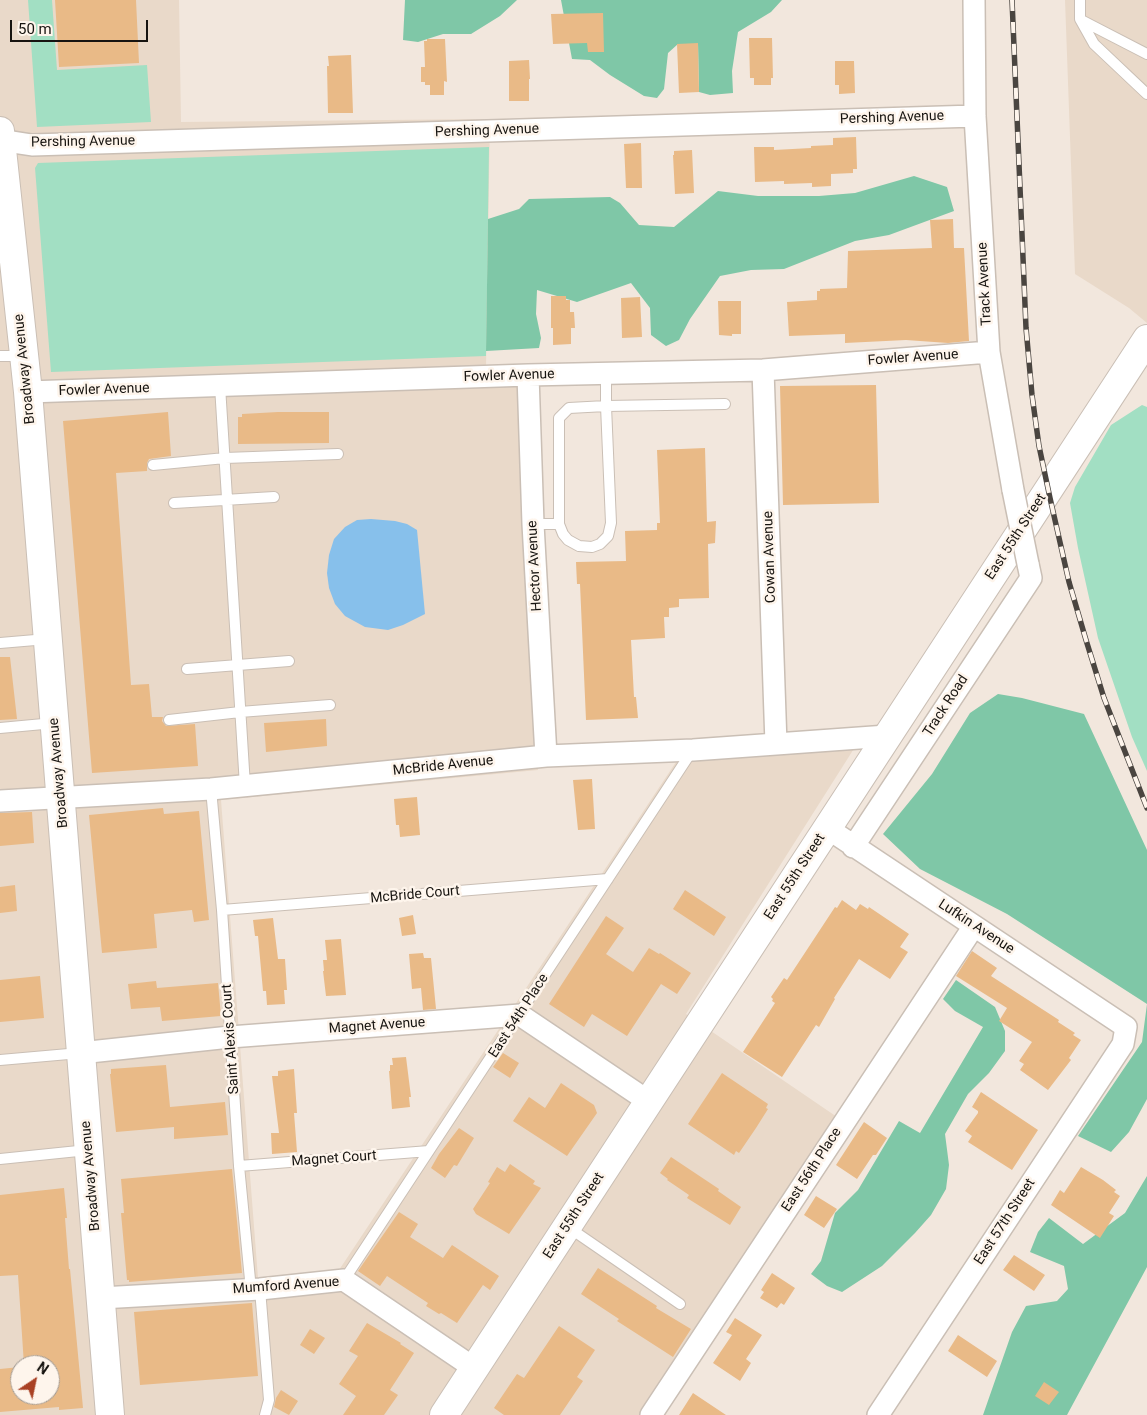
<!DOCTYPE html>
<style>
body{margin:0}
#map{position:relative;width:1147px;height:1415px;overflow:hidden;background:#f2e7dd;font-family:Roboto,sans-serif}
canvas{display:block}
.north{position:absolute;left:10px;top:1355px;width:50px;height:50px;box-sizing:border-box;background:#fef5ec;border:1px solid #a29b94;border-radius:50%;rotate:34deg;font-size:14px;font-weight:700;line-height:20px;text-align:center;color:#171410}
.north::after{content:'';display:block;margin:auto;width:18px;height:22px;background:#a94124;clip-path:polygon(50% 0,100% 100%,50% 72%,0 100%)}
.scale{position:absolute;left:10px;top:20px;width:138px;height:22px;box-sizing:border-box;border:2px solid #171410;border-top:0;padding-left:6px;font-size:15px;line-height:18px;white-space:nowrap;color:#171410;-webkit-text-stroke:4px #fef5ec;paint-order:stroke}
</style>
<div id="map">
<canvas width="1147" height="1415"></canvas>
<div class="north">N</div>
<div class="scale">50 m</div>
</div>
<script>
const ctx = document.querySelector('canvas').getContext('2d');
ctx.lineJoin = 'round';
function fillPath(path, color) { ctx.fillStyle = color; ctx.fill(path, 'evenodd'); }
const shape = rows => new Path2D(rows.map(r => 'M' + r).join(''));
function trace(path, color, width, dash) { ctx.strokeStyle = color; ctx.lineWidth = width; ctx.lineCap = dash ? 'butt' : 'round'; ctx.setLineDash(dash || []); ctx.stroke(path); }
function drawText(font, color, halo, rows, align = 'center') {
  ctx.font = font + ' Roboto,sans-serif'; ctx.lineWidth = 5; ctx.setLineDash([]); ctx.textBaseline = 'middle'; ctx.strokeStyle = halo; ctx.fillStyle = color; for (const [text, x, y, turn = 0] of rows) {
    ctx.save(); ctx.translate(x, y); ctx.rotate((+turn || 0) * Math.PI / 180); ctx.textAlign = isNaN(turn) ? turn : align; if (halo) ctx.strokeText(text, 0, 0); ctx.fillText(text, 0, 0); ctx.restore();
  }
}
const built = shape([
 [0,0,179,0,181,122,490,119,486,367,529,364,538,770,221,800,258,1278,339,1270,680,756,855,747,686,1014,837,1117,643,1415,0,1415],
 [20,1365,50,1365,50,1395,20,1395],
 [1065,0,1147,0,1147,323,1129,308,1075,274]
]);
const green = shape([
 [28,0,52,0,57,70,147,65,151,122,37,127],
 [489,147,486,356,51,372,35,168,38,163],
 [1142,405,1147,407,1147,771,1132,737,1098,638,1078,548,1070,503,1075,487,1111,425]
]);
const forest = shape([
 [405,0,517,0,500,16,471,34,443,34,418,42,403,40],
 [561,0,782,0,771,12,738,32,732,71,733,93,710,95,699,92,698,44,678,44,668,53,664,89,657,98,644,96,610,75,590,60,572,59],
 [914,176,947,187,954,211,889,235,855,241,784,269,751,270,720,276,690,319,679,340,666,346,651,335,650,308,631,283,577,302,537,290,536,314,541,338,539,348,486,351,488,219,519,209,529,199,610,197,620,203,639,225,674,227,718,191,758,196,819,196,855,193],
 [998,694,1022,698,1084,714,1147,850,1147,1099,1129,1132,1111,1152,1078,1136,1142,1042,1147,1004,1007,914,920,869,883,834,932,774,970,713],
 [956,980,995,1007,1005,1031,1005,1051,989,1073,968,1094,945,1134,949,1165,946,1189,931,1215,915,1233,882,1266,842,1292,827,1286,811,1274,821,1261,835,1213,858,1190,899,1121,920,1133,983,1027,955,1011,943,999],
 [1147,1176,1147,1267,1067,1415,983,1415,1012,1332,1026,1306,1057,1301,1068,1289,1064,1266,1030,1252,1038,1232,1049,1218,1083,1244,1125,1213]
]);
const water = shape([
 [371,519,395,521,407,524,417,530,425,614,403,625,388,630,365,627,345,616,335,604,329,588,327,573,329,555,334,539,345,527,357,520]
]);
const building = shape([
 [55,0,136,0,139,63,59,67],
 [603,13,604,52,588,52,587,43,553,44,551,14],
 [749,38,772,38,773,78,771,78,771,85,754,85,754,78,750,78],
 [427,39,445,39,447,82,444,81,444,95,430,95,430,85,425,85,425,82,421,82,421,67,425,67,424,41,427,41],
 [698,43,699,92,679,93,677,44],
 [351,55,353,113,328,113,327,66,329,66,328,56],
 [529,60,530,79,529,79,529,101,509,101,509,61],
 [835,61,854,61,855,93,839,94,839,85,835,85],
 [856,137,857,169,853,169,853,173,831,174,831,186,812,187,812,183,784,184,784,181,755,182,754,147,774,147,774,150,811,148,811,146,833,145,833,138],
 [641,143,642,188,626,188,624,144],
 [692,150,694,193,675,194,673,155,674,155,674,151],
 [953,219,954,248,964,248,969,341,948,343,906,340,845,343,845,334,789,336,787,302,817,300,817,291,820,291,820,289,847,288,848,251,932,248,930,220],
 [551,296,566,296,566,300,570,300,570,312,574,312,575,328,571,328,571,344,553,345,553,328,551,328],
 [640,297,642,337,622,338,621,298],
 [718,301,741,301,741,334,732,334,732,336,719,335],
 [876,385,879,503,783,505,780,386],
 [168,412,171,456,149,459,147,463,147,471,116,473,131,685,149,684,152,717,163,717,162,721,166,726,195,724,198,766,92,773,63,421],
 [278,412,329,412,329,443,238,444,238,417,242,417,242,414],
 [705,448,707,522,716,521,715,543,708,544,709,598,679,599,679,607,669,608,669,617,664,617,665,638,631,640,634,697,636,697,638,718,586,720,580,584,577,584,576,562,626,561,625,531,657,530,657,523,660,523,657,450],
 [0,657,10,657,17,719,0,720],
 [326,719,327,746,266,752,264,723],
 [592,779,595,829,578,830,573,780],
 [417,797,420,835,400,837,399,825,396,825,394,799],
 [163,808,164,814,199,811,209,920,194,922,192,910,154,914,157,948,102,953,89,815],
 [32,812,34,843,0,846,0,813],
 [15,885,17,911,0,913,0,887],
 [685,890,726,917,714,936,673,909],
 [842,900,856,910,860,904,868,909,869,907,909,934,900,947,908,952,890,979,859,959,834,998,835,999,819,1027,816,1025,782,1077,743,1052,775,1003,772,1001,773,999,771,997,784,978,787,980,835,907,837,908],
 [413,915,416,934,402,936,399,918],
 [606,916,624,928,606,954,633,972,649,948,659,954,660,953,691,973,677,994,661,984,627,1036,592,1014,584,1027,549,1004],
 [273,918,278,959,285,959,287,990,284,990,285,1004,267,1005,266,991,263,991,258,936,255,936,253,920],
 [341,939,346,995,326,996,323,971,324,971,323,960,327,960,325,940],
 [972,951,997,968,991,976,1059,1020,1058,1022,1075,1033,1073,1035,1081,1040,1069,1058,1071,1060,1048,1090,1020,1070,1024,1064,1019,1061,1032,1042,999,1021,1007,1008,956,976],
 [423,953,424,958,431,958,436,1009,423,1010,421,988,412,989,409,954],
 [40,976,44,1018,0,1022,0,980],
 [156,981,157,988,218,983,221,1016,162,1021,160,1007,131,1009,128,984],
 [503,1053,519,1063,510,1078,493,1067],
 [406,1057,411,1097,409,1097,410,1107,392,1109,389,1071,390,1071,390,1065,393,1065,392,1058],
 [166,1065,170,1107,225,1102,228,1135,174,1139,174,1127,116,1132,110,1074,111,1074,111,1069],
 [294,1069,297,1113,294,1113,297,1152,272,1154,271,1133,279,1133,272,1076,278,1076,278,1071],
 [722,1073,768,1104,766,1108,768,1109,756,1128,739,1153,736,1151,734,1155,688,1124],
 [561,1083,594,1105,597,1113,567,1156,513,1121,529,1097,545,1108],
 [981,1092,1038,1130,1012,1170,968,1142,972,1136,965,1131,978,1113,978,1111,972,1107],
 [864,1122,887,1138,876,1155,873,1155,857,1179,836,1165],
 [459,1128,474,1138,457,1166,454,1165,445,1178,431,1168,439,1154],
 [671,1157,719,1189,718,1191,741,1207,730,1225,687,1198,689,1195,667,1180,668,1179,660,1173],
 [510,1164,535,1181,533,1184,541,1188,509,1234,476,1214,473,1209,490,1183,488,1182,497,1167,505,1172],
 [1081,1167,1103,1180,1116,1190,1114,1192,1120,1196,1109,1213,1114,1216,1100,1238,1051,1205,1060,1190,1064,1193],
 [232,1169,242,1273,129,1282,129,1280,127,1280,121,1213,124,1213,121,1179],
 [64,1188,67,1218,65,1218,69,1269,70,1269,83,1408,59,1410,59,1407,0,1412,0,1369,20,1367,20,1395,50,1395,50,1365,24,1365,18,1275,0,1276,0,1195],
 [816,1196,837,1209,824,1228,804,1215],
 [399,1212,418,1224,410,1237,443,1258,452,1245,499,1276,490,1290,483,1285,457,1323,441,1313,439,1314,426,1306,428,1303,387,1276,380,1286,358,1271],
 [1014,1255,1045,1275,1034,1291,1003,1270],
 [598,1268,657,1306,656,1308,691,1329,673,1357,617,1321,619,1319,581,1294],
 [772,1273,795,1288,784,1305,781,1303,777,1308,760,1298,764,1292,761,1290],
 [252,1303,258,1376,140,1385,134,1312],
 [735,1318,762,1335,746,1359,751,1363,740,1381,713,1363,732,1335,726,1332],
 [367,1323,401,1343,400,1344,414,1353,390,1390,398,1395,384,1415,343,1415,356,1396,339,1384,358,1356,349,1351],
 [559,1326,595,1350,577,1377,583,1381,560,1415,504,1415,494,1408,517,1374,524,1378],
 [310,1329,325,1338,314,1354,300,1345],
 [958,1335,997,1361,987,1377,948,1351],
 [1044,1382,1059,1392,1049,1405,1035,1396],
 [281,1390,298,1401,289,1415,274,1407,276,1398],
 [693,1393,726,1415,679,1415]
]);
const service = shape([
 [1080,0,1080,19,1094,44,1147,94],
 [1081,20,1147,54],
 [0,356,23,356],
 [606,374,606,406,725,404],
 [220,386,245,786],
 [606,406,611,523,608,536,600,544,592,547,579,546,568,540,563,534,559,524,559,418,569,408,606,406],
 [153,465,225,458,338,454],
 [174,503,274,497],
 [533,524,559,524],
 [0,643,47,639],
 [187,669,289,661],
 [169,720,240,712,330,705],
 [0,728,54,723],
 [211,789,222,910,239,1166,251,1290],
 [222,910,608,879],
 [0,1060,80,1053],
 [0,1159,88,1150],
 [239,1166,429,1151],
 [568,1227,680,1304],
 [344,1280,692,751],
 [260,1289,269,1400,265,1415]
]);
const minor = shape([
 [974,0,975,116,989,352,1013,490],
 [0,140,32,145,975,116],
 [763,370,776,744],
 [528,375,533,524,546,756],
 [28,392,528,375,763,370,989,352],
 [0,801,211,789,546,756,693,750,887,736],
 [827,828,1126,1027,1123,1044,878,1415],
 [853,847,1031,578,1028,564],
 [80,1053,230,1037,520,1015,648,1101],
 [101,1298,260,1289,344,1280,474,1368],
 [651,1415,974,926]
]);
const primary = shape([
 [0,131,28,392,110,1415],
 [444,1415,1147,339]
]);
const rail = shape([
 [1012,0,1026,328,1032,395,1039,446,1050,498,1069,582,1086,640,1104,698,1147,808]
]);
const minorBridge = shape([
 [1013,490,1028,564]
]);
const streetNames = [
 ["Pershing Avenue",892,118,-2],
 ["Pershing Avenue",487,131,-2],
 ["Pershing Avenue",83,142,-1],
 ["Track Avenue",985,284,-93],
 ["Fowler Avenue",913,358,-4],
 ["Broadway Avenue",25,369,-96],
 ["Fowler Avenue",509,376,-2],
 ["Fowler Avenue",104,390,-2],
 ["East 55th Street",1016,537,-57],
 ["Cowan Avenue",770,557,-92],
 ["Hector Avenue",535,566,-93],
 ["Track Road",946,706,-57],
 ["McBride Avenue",443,766,-6],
 ["Broadway Avenue",59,773,-95],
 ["East 55th Street",795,877,-57],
 ["McBride Court",415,895,-5],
 ["Lufkin Avenue",976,927,33],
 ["East 54th Place",519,1016,-57],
 ["Magnet Avenue",377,1026,-4],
 ["Saint Alexis Court",231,1039,-94],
 ["Magnet Court",334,1159,-4],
 ["East 56th Place",812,1170,-57],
 ["Broadway Avenue",91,1176,-95],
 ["East 55th Street",574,1216,-57],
 ["East 57th Street",1005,1222,-57],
 ["Mumford Avenue",286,1286,-4]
];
fillPath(built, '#e9d9c9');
fillPath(green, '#a2dfc3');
fillPath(forest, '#7fc7a7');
fillPath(water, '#87c0eb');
fillPath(building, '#e9ba87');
trace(service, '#cabfb5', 12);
trace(minor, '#cabfb5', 24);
trace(primary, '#cabfb5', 30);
trace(service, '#fff', 10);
trace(minor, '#fff', 21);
trace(primary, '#fff', 28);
trace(rail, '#4a4540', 5.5);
trace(rail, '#fef5ec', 4, [11]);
trace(minorBridge, '#cabfb5', 24, []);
trace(minorBridge, '#fff', 21);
drawText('14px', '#171410', '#fef5ec', streetNames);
</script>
